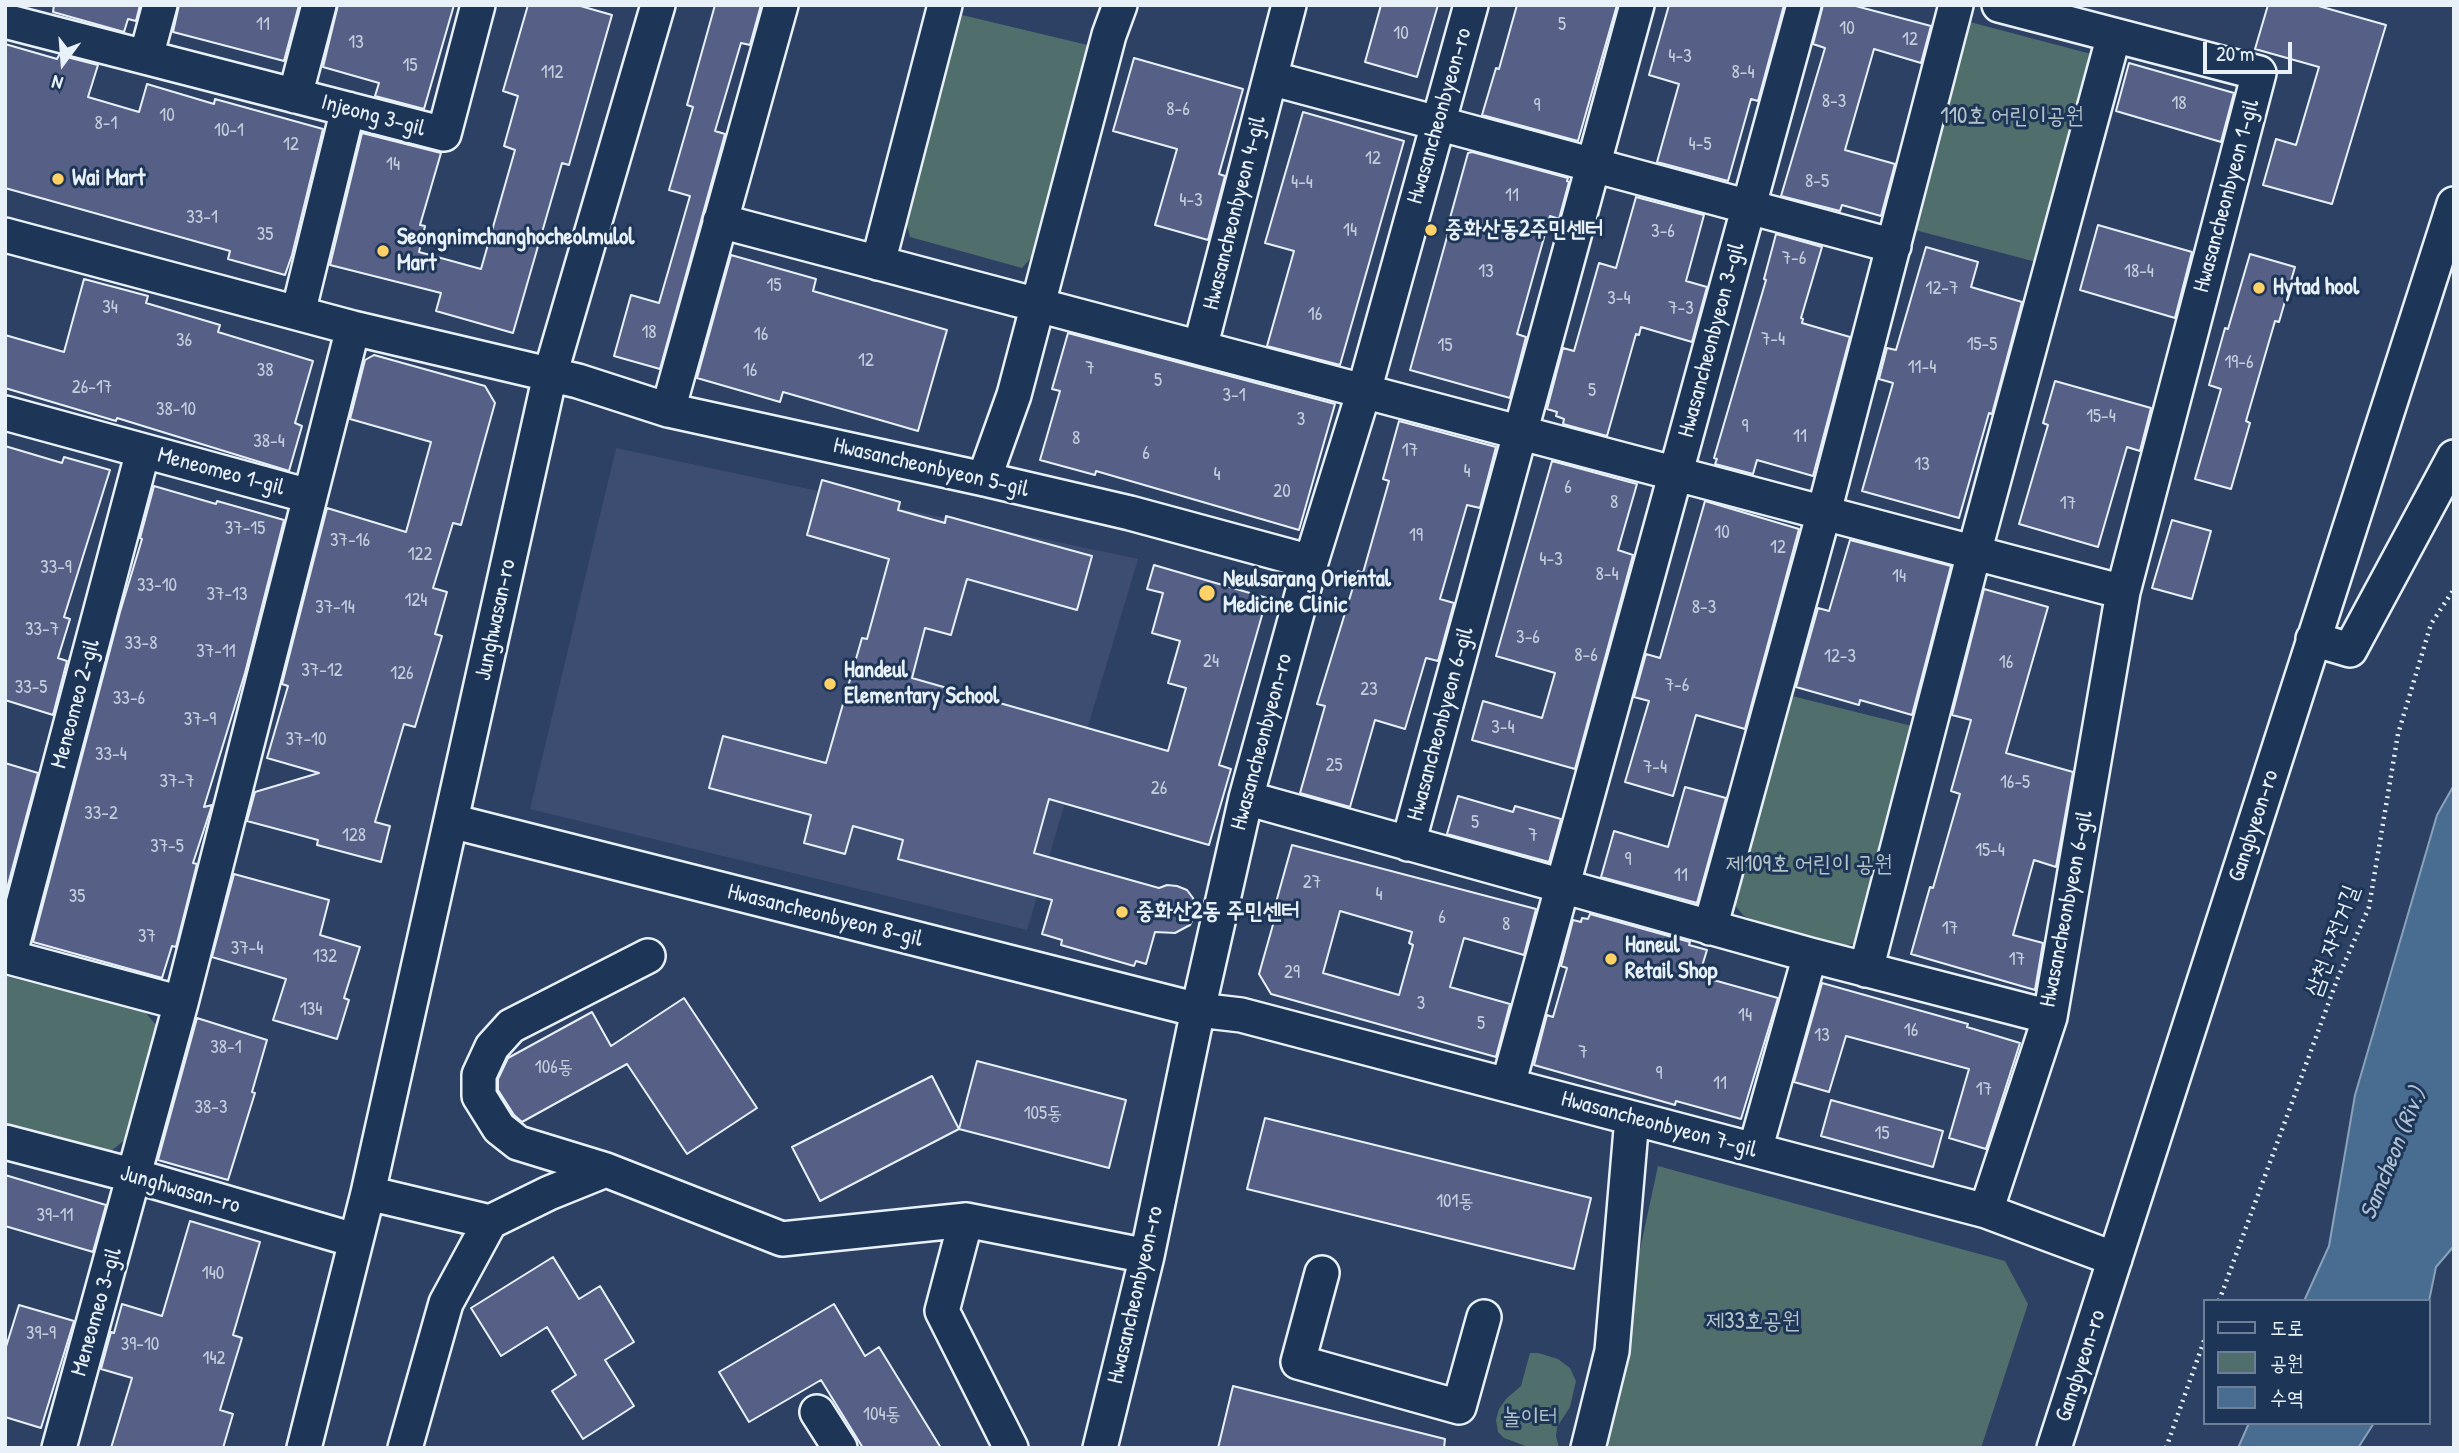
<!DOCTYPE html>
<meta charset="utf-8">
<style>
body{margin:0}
#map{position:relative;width:2459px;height:1453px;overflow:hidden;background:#2d4164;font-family:"Patrick Hand","Poor Story",sans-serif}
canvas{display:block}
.frame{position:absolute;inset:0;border:7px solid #e8f1f8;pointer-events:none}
.legend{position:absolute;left:2203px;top:1299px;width:228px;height:126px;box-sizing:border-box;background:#1d3557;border:2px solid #6e8097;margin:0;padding:9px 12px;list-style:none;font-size:21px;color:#e8f1f8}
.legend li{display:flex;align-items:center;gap:14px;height:35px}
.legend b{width:35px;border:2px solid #6e8097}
.north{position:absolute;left:28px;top:28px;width:70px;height:70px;-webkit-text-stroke:5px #1d3557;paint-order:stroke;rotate:196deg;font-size:19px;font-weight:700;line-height:28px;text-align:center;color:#e8f1f8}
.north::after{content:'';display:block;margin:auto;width:24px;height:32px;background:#e8f1f8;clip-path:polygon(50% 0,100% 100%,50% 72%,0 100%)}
.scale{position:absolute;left:2203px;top:42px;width:89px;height:32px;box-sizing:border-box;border:4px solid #e8f1f8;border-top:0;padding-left:9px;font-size:21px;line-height:24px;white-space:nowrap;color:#e8f1f8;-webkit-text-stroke:5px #1d3557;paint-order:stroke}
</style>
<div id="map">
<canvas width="2459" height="1453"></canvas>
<div class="frame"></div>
<ul class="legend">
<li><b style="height:9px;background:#1d3557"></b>도로</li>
<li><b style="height:19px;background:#506e6c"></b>공원</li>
<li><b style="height:19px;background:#496d91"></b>수역</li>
</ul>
<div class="north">N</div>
<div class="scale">20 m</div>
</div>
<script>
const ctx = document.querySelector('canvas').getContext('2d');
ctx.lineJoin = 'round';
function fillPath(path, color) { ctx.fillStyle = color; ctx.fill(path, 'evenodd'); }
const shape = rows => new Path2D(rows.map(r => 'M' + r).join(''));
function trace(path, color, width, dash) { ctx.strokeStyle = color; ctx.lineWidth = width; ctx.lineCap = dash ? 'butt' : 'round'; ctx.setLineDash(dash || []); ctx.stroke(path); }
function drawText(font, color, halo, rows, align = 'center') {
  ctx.font = font + ' "Patrick Hand","Poor Story",sans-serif'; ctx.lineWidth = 6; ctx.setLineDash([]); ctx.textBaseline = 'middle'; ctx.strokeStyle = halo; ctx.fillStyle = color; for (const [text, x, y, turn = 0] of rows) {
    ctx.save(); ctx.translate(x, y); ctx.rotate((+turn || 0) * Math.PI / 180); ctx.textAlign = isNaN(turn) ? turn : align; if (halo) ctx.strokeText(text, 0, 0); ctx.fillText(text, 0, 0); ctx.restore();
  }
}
const built = shape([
 [616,448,1138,559,1027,930,530,809]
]);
const green = shape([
 [962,15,1096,47,1044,243,1022,268,910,237,905,219],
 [1970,22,2095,55,2040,263,1915,230],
 [1784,694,1916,727,1859,944,1830,946,1785,933,1744,916,1728,897],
 [5,976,145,1012,156,1025,126,1139,105,1156,5,1130],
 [1658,1166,2005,1261,2028,1304,1981,1448,1597,1448],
 [1530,1353,1538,1353,1558,1359,1570,1368,1576,1381,1570,1407,1557,1427,1556,1436,1559,1448,1531,1448,1504,1438,1498,1432,1496,1420,1499,1409,1506,1399,1521,1386]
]);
const water = shape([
 [2454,785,2454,1246,2436,1267,2429,1301,2304,1301,2329,1246,2355,1095,2437,815,2454,785],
 [2249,1423,2374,1423,2358,1448,2238,1448,2249,1423]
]);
const building = shape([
 [54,5,140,5,136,21,128,19,124,32,53,12,54,5],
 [179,5,299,5,284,61,173,32,179,5],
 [338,5,454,5,424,109,375,96,379,83,323,67,338,5],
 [528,5,577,5,612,15,569,165,562,163,513,333,436,311,441,293,330,265,362,133,441,153,420,225,425,226,419,252,481,269,515,150,504,146,518,96,503,91,528,5],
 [715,5,761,5,750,45,741,43,715,131,725,134,660,369,614,356,631,295,659,303,690,196,669,190,693,107,687,105,715,5],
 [1381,5,1438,5,1417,77,1365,62,1381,5],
 [1517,5,1617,5,1578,141,1482,115,1496,68,1499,69,1517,5],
 [1669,5,1784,5,1758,101,1751,99,1728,181,1657,162,1679,84,1649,75,1669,5],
 [1823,5,1852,5,1931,26,1921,63,1874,49,1845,150,1895,164,1881,216,1842,205,1840,211,1781,196,1825,48,1813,44,1823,5],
 [2268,5,2315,5,2386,25,2332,204,2263,185,2276,139,2296,145,2319,67,2255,49,2268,5],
 [5,44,57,59,59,55,98,65,88,97,139,112,147,84,214,104,215,99,323,129,292,255,285,275,228,259,230,251,5,188,5,44],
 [1134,58,1243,89,1219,174,1225,176,1208,240,1155,225,1177,149,1113,131,1134,58],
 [2129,63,2234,93,2221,142,2116,111,2129,63],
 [1303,112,1404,141,1340,365,1267,346,1294,251,1265,243,1303,112],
 [1472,152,1568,178,1567,181,1569,182,1559,219,1550,216,1517,334,1526,337,1510,398,1410,370,1452,219,1450,218,1468,153,1472,152],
 [1636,197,1704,215,1686,281,1707,287,1692,342,1641,327,1639,335,1636,334,1607,436,1563,424,1564,419,1556,416,1557,412,1547,409,1563,348,1574,351,1599,263,1616,268,1636,197],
 [2098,225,2192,252,2175,318,2080,290,2098,225],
 [1776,234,1822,247,1801,318,1803,319,1802,323,1850,337,1813,476,1757,460,1753,474,1715,464,1717,459,1714,458,1766,280,1764,279,1776,234],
 [1926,247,1978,262,1971,287,2022,302,1992,414,1989,413,1959,518,1862,491,1893,383,1879,379,1887,348,1896,350,1926,247],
 [2250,254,2295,267,2279,322,2275,321,2246,421,2250,423,2231,489,2195,479,2221,389,2209,385,2225,328,2228,329,2250,254],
 [731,255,816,279,813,291,947,330,918,431,783,392,780,402,697,378,731,255],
 [84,279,148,296,146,303,220,325,218,332,313,361,295,423,302,426,289,471,117,418,116,421,5,388,5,335,64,352,84,279],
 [1068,333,1335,404,1299,530,1096,471,1095,475,1040,460,1060,391,1052,389,1068,333],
 [374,355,485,386,495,403,461,525,453,523,433,588,447,592,435,634,442,636,415,727,404,724,375,822,390,826,381,862,317,845,318,840,247,821,255,792,319,773,267,758,288,686,282,684,327,508,406,532,431,442,350,419,365,360,374,355],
 [2055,381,2151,408,2140,451,2127,447,2098,547,2019,524,2048,425,2043,423,2055,381],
 [1399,421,1496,447,1480,508,1467,505,1440,599,1454,603,1438,661,1426,658,1405,729,1375,720,1350,807,1300,793,1325,706,1317,704,1358,571,1363,573,1389,481,1383,479,1399,421],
 [5,446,62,463,64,457,110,470,64,617,70,619,58,658,67,661,53,715,5,700,5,446],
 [1552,461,1637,484,1618,550,1633,555,1575,769,1472,740,1483,701,1542,718,1555,673,1496,656,1552,461],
 [822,480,900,502,898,510,945,523,946,516,1092,556,1077,610,967,579,951,635,925,628,912,678,1168,751,1186,688,1168,683,1180,641,1152,633,1163,593,1147,589,1154,565,1267,598,1219,765,1231,769,1209,845,1049,799,1034,853,1159,888,1167,885,1177,886,1187,890,1193,898,1196,908,1194,917,1190,925,1175,933,1155,932,1146,964,1136,961,1134,966,1061,945,1062,940,1042,934,1052,900,898,859,903,840,853,826,845,854,804,843,811,815,709,788,723,736,826,763,862,638,867,639,889,559,807,535,822,480],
 [154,486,216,504,217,501,284,520,245,673,204,807,212,805,193,863,197,864,176,947,172,946,162,978,33,942,120,612,142,539,140,538,154,486],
 [1705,501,1799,529,1745,729,1696,715,1673,796,1625,782,1649,701,1634,697,1646,654,1660,658,1705,501],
 [2172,520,2211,531,2192,599,2152,588,2172,520],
 [1850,540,1951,566,1912,715,1860,700,1859,705,1796,687,1818,608,1829,611,1850,540],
 [1984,589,2048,607,2006,753,2073,772,2056,867,2034,860,2013,935,2043,943,2035,990,1911,954,1930,887,1933,888,1960,794,1951,791,1971,720,1952,715,1984,589],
 [5,763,38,773,5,896,5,763],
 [1685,787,1726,798,1697,903,1601,877,1614,831,1668,847,1685,787],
 [1458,796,1513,812,1515,806,1561,819,1549,862,1447,834,1458,796],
 [1292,845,1536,909,1524,955,1464,938,1450,987,1510,1004,1496,1057,1271,994,1259,974,1278,907,1275,906,1292,845],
 [1340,911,1412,932,1409,943,1413,945,1399,995,1323,973,1340,911],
 [234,874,329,900,320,935,360,947,344,998,349,1000,337,1039,273,1020,286,979,212,957,234,874],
 [1590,914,1690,942,1689,945,1707,950,1699,976,1778,998,1741,1119,1676,1101,1675,1105,1534,1065,1547,1015,1553,1017,1567,968,1561,966,1573,920,1581,922,1582,918,1588,919,1590,914],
 [1822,983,1968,1024,1967,1027,2020,1043,1986,1149,1949,1138,1969,1069,1846,1036,1829,1092,1794,1082,1822,983],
 [684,998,757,1108,687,1154,627,1064,522,1122,514,1115,498,1090,498,1079,508,1058,592,1012,611,1046,684,998],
 [197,1018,267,1040,252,1092,255,1093,228,1180,158,1160,197,1018],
 [977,1061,1126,1100,1109,1168,959,1129,977,1061],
 [932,1076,959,1129,820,1201,792,1147,932,1076],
 [1831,1100,1943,1131,1933,1167,1821,1136,1831,1100],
 [1265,1118,1591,1198,1574,1269,1247,1189,1265,1118],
 [5,1175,106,1205,93,1252,5,1226,5,1175],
 [190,1221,260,1242,233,1335,242,1338,220,1410,233,1414,223,1448,111,1448,132,1378,101,1369,111,1332,114,1333,122,1304,162,1316,190,1221],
 [553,1257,579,1299,600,1286,634,1342,605,1360,634,1406,583,1439,552,1391,576,1375,547,1327,501,1356,471,1308,553,1257],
 [834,1304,865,1356,879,1347,941,1448,863,1448,821,1380,749,1422,719,1372,834,1304],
 [19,1305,74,1321,41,1428,5,1417,5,1350,19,1305],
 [1233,1386,1445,1439,1444,1448,1218,1448,1233,1386]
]);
const path = shape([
 [2219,1301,2337,980,2369,907,2398,734,2431,624,2454,589],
 [2166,1448,2205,1338]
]);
const minor = shape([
 [5,21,444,134,478,5],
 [146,57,160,5],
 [1270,78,1894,246],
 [295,96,319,5],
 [720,221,2123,592],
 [5,235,353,328,578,381,668,410,984,479,1130,513,1311,562],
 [878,263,945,5],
 [298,313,348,109],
 [1200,348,1289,5],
 [668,410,781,5],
 [5,413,309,496],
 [984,479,1014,395,1109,35,1120,5],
 [2313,639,2350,650,2454,457],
 [1246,798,1810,955,2050,1017],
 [451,821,1198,1010,1241,1015,1986,1211,2115,1259],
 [1408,844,1637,5],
 [1710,928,1824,512,1956,5],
 [5,956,181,1003],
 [9,957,143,451],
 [1866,970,1974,553,2114,35],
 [1508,1085,1804,5],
 [5,1142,135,1176,354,1240],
 [1755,1150,1810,955],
 [606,1170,518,1143,499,1128,479,1096,479,1075,492,1047,511,1026,648,956],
 [368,1193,490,1222],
 [1986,1211,2050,1017,2123,592,2259,73,1999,5],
 [966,1220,942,1311,1011,1448],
 [1322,1273,1298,1362,1459,1407,1484,1317],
 [817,1412,840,1448],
 [59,1448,181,1003,353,328],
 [304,1448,368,1193,550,375,658,5],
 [405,1448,446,1303,490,1222,549,1193,606,1170,782,1239,966,1220,1147,1256],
 [1100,1448,1147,1256,1198,1010,1246,798,1311,562,1364,391,1471,5],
 [1588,1448,1612,1351,1632,1118],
 [2054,1448,2454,204]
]);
const markers = [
 [58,179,7,"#ffd166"],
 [1431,230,7,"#ffd166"],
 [383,251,7,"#ffd166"],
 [2259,288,7,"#ffd166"],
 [1207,593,9,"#ffd166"],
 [830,684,7,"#ffd166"],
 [1122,912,7,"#ffd166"],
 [1611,959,7,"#ffd166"]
];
const numberNames = [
 ["11",263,25],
 ["5",1562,25],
 ["10",1847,29],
 ["10",1401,34],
 ["12",1910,40],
 ["13",356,43],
 ["4-3",1680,57],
 ["15",410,66],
 ["112",552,73],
 ["8-4",1743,73],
 ["8-3",1834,102],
 ["18",2179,104],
 ["9",1537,106],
 ["8-6",1178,110],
 ["10",167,116],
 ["8-1",106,124],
 ["10-1",229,131],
 ["12",291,145],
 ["4-5",1700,145],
 ["12",1373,159],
 ["14",393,165],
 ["8-5",1817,182],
 ["4-4",1302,183],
 ["11",1512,196],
 ["4-3",1191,201],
 ["33-1",202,218],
 ["14",1350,231],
 ["3-6",1663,232],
 ["35",265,235],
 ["7-6",1794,259],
 ["13",1486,272],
 ["18-4",2139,272],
 ["15",774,286],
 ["12-7",1942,289],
 ["3-4",1619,299],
 ["34",110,308],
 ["7-3",1681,309],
 ["16",1315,315],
 ["18",649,333],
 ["16",761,335],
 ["7-4",1773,340],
 ["36",184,341],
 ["15-5",1982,345],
 ["15",1445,346],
 ["12",866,361],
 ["19-6",2239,363],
 ["11-4",1922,368],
 ["7",1090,369],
 ["38",265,371],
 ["16",750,371],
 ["5",1158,381],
 ["26-17",92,388],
 ["5",1592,391],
 ["3-1",1234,396],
 ["38-10",176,410],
 ["15-4",2101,417],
 ["3",1301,420],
 ["9",1745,427],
 ["11",1800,437],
 ["8",1076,439],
 ["38-4",269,442],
 ["17",1410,451],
 ["6",1146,454],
 ["13",1922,465],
 ["4",1467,472],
 ["4",1217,475],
 ["6",1568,488],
 ["20",1282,492],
 ["8",1614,503],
 ["17",2068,504],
 ["37-15",245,529],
 ["10",1722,533],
 ["19",1416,536],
 ["37-16",350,541],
 ["12",1778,548],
 ["122",420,555],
 ["4-3",1551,560],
 ["33-9",56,568],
 ["8-4",1607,575],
 ["14",1899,577],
 ["33-10",157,586],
 ["37-13",227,595],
 ["124",416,601],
 ["37-14",335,608],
 ["8-3",1704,608],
 ["33-7",42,630],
 ["3-6",1528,638],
 ["33-8",141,644],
 ["37-11",216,652],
 ["8-6",1586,656],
 ["12-3",1840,657],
 ["24",1211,662],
 ["16",2006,663],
 ["37-12",322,671],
 ["126",402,674],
 ["7-6",1677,686],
 ["33-5",31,688],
 ["23",1369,690],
 ["33-6",129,699],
 ["37-9",200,720],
 ["3-4",1503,728],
 ["37-10",306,740],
 ["33-4",111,755],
 ["25",1334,766],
 ["7-4",1655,768],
 ["37-7",177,782],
 ["16-5",2015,783],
 ["26",1159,789],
 ["33-2",101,814],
 ["5",1475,823],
 ["128",354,836],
 ["7",1533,836],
 ["37-5",167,847],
 ["15-4",1990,851],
 ["9",1628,860],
 ["11",1681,876],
 ["27",1312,883],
 ["4",1379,895],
 ["35",77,897],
 ["6",1442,918],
 ["8",1506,925],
 ["17",1950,929],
 ["37",147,937],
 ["37-4",247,949],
 ["132",325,957],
 ["17",2017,960],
 ["29",1292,973],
 ["3",1421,1004],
 ["134",311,1010],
 ["14",1745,1016],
 ["5",1481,1024],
 ["16",1911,1031],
 ["13",1822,1036],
 ["38-1",226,1048],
 ["7",1583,1053],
 ["106동",554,1068],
 ["9",1659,1074],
 ["11",1720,1084],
 ["17",1984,1090],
 ["38-3",211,1108],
 ["105동",1043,1114],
 ["15",1882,1134],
 ["101동",1455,1202],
 ["39-11",55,1216],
 ["140",213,1274],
 ["39-9",41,1334],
 ["39-10",140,1345],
 ["142",214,1359],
 ["104동",882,1415]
];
const streetNames = [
 ["Injeong 3-gil",373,116,15],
 ["Hwasancheonbyeon-ro",1440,116,-74],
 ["Hwasancheonbyeon 1-gil",2227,196,-75],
 ["Hwasancheonbyeon 4-gil",1235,213,-76],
 ["Hwasancheonbyeon 3-gil",1712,340,-75],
 ["Hwasancheonbyeon 5-gil",931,468,13],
 ["Meneomeo 1-gil",221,472,15],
 ["Junghwasan-ro",496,620,-78],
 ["Meneomeo 2-gil",76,704,-75],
 ["Hwasancheonbyeon 6-gil",1441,724,-75],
 ["Hwasancheonbyeon-ro",1262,742,-75],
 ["Gangbyeon-ro",2254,826,-72],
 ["Hwasancheonbyeon 6-gil",2067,909,-79],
 ["Hwasancheonbyeon 8-gil",825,916,14],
 ["삼천 자전거길",2333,941,-70],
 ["Hwasancheonbyeon 7-gil",1659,1125,15],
 ["Junghwasan-ro",180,1190,16],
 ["Hwasancheonbyeon-ro",1136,1295,-77],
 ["Meneomeo 3-gil",97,1312,-74],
 ["Gangbyeon-ro",2081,1366,-72]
];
const parkNames = [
 ["110호 어린이공원",2012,117],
 ["제109호 어린이 공원",1809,865],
 ["제33호공원",1753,1322],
 ["놀이터",1530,1418]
];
const poiNames = [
 ["Wai Mart",72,179],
 ["중화산동2주민센터",1445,230],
 ["Seongnimchanghocheolmulol",397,238],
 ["Mart",397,264],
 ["Hytad hool",2273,288],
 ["Neulsarang Oriental",1223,580],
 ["Medicine Clinic",1223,606],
 ["Handeul",844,671],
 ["Elementary School",844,697],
 ["중화산2동 주민센터",1136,912],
 ["Haneul",1625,946],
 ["Retail Shop",1625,972]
];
const waterNames = [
 ["Samcheon (Riv.)",2394,1154,-68]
];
fillPath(built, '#3c4d71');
fillPath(green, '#506e6c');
fillPath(water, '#496d91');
trace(water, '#89a2ba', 2);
fillPath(building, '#566086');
trace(building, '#e8f1f8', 2);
trace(minor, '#e8f1f8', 38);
trace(path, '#e8f1f8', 4.5, [2, 5]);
trace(minor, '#1d3557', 33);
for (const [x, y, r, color] of markers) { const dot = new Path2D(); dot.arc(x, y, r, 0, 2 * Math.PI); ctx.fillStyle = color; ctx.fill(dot); trace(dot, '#1d3557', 2.5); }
drawText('19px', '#c4cddc', null, numberNames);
drawText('23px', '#e8f1f8', '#1d3557', streetNames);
drawText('23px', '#b3c3c7', '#1d3557', parkNames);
drawText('bold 23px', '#e8f1f8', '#1d3557', poiNames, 'left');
drawText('italic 24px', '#b0c3d4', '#1d3557', waterNames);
</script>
